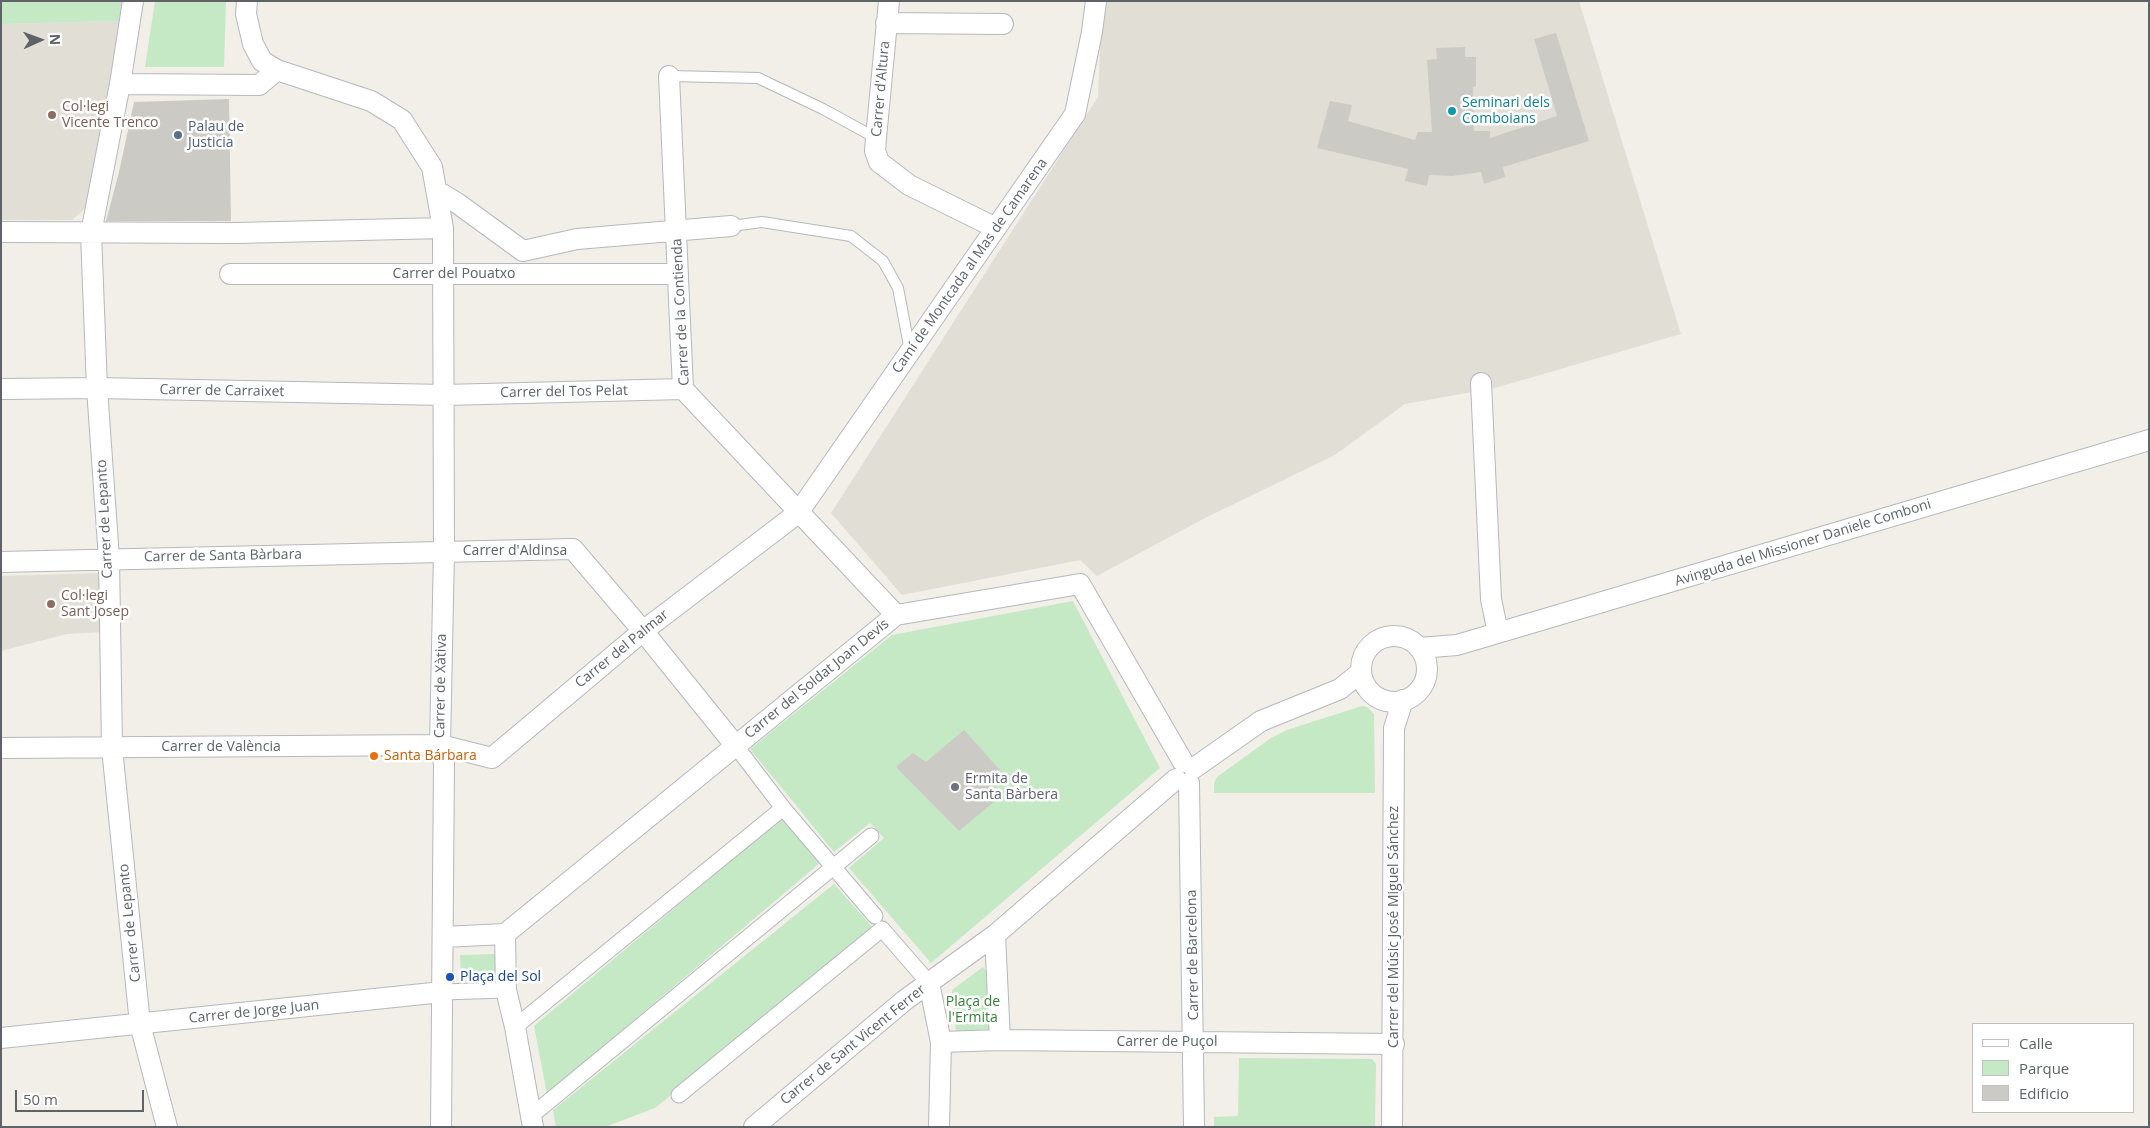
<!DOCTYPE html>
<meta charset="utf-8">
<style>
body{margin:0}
#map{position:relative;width:2150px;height:1128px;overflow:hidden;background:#f1efe8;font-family:"Open Sans",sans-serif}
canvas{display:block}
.frame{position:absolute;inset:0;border:2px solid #5f6368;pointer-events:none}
.legend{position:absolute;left:1972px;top:1023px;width:162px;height:90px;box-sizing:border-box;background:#fff;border:1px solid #bfc1c3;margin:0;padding:6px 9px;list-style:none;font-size:15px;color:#5f6368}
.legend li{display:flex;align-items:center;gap:10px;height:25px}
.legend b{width:25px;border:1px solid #bfc1c3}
.north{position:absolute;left:15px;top:15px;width:50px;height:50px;-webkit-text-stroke:4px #fff;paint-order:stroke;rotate:88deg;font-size:14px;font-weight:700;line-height:20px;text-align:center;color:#5f6368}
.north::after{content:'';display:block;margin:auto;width:18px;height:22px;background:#5f6368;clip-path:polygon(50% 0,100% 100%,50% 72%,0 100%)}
.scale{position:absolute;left:15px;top:1090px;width:129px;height:22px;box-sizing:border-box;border:2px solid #5f6368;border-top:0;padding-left:6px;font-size:15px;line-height:18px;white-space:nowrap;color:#5f6368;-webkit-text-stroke:4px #fff;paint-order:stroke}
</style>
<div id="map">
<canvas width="2150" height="1128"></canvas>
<div class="frame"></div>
<ul class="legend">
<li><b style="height:6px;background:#fff"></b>Calle</li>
<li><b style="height:14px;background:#c5e8c5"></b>Parque</li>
<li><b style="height:14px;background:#cccac5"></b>Edificio</li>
</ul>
<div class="north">N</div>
<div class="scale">50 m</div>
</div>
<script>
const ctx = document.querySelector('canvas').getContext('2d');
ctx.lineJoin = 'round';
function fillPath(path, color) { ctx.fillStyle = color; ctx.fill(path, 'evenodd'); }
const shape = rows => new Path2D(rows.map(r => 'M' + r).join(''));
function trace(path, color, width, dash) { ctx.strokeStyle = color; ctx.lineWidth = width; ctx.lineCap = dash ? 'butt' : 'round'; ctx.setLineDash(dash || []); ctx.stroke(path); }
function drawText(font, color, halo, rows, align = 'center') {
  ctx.font = font + ' "Open Sans",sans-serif'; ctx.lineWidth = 5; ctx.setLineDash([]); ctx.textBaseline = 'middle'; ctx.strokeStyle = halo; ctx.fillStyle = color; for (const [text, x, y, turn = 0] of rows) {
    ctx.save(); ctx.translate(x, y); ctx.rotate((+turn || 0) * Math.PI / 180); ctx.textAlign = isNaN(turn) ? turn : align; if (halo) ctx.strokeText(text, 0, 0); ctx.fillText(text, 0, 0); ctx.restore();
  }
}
const education = shape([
 [1102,1,1579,1,1681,334,1495,388,1405,404,1335,455,1203,519,1097,576,1080,560,902,595,831,513,1098,97],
 [120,21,88,206,72,220,1,220,1,24],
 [99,573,103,632,67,634,1,651,1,576]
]);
const green = shape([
 [1,1,124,1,120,21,1,24],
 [155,1,226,1,224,67,145,67],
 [1073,601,1160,768,931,963,849,868,884,838,870,823,834,852,750,749,892,635],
 [1362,706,1367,707,1374,714,1375,793,1214,793,1214,783,1217,777,1271,738,1287,730],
 [783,817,821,862,547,1094,534,1026],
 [834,884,874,929,655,1108,605,1127,556,1127,553,1110],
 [495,954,496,973,461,976,460,955],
 [983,967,991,978,994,1029,956,1031,952,990],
 [1239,1058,1372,1059,1376,1064,1375,1127,1214,1127,1214,1117,1238,1116]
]);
const building = shape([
 [1556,33,1589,141,1503,167,1505,177,1484,184,1481,172,1452,176,1429,175,1427,186,1405,181,1408,169,1317,148,1330,101,1352,105,1348,121,1415,140,1418,132,1432,132,1427,60,1437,59,1436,48,1465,47,1465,57,1476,57,1476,86,1473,87,1474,131,1490,131,1490,138,1557,116,1534,39],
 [229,99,231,221,106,221,119,172,134,102],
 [964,730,1000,770,986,780,1002,795,959,831,896,767,913,753,926,762]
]);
const service = shape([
 [669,76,758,78,823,109,876,138],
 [731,226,762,222,851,236,883,261,898,288,910,351]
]);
const pedestrian = shape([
 [783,808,875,916],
 [442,992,506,990],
 [515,1027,783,808,735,745],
 [679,1095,882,929,929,983],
 [531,1116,871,836]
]);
const minor = shape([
 [133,1,120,84,91,233,97,388,109,559,112,748,140,1024,167,1127],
 [247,1,246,14,253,44,262,61,277,70,371,101,402,120,432,167,443,228,444,551,440,745,444,764,441,1127],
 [889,1,876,138,875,151,879,162,909,185,996,228],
 [886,23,1003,24],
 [669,76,683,389,896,615],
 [120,84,259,85,277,70],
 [437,194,444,195,457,203,523,251,577,239,731,226],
 [1,232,237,233,443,228],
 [230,274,678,274],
 [1481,383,1491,599,1498,633],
 [1,389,97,388,444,395,683,389],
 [1,562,573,549,643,631,735,745],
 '1361 669a33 33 0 1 1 66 0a33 33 0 1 1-66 0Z',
 [1419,648,1457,645,2149,440],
 [1,748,440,745,492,758,643,631,798,513,1075,114,1092,32,1096,1],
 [1194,768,1261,721,1340,689,1361,672],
 [1189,783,1194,1127],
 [505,934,506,990,515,1027,533,1127],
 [995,935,1000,1040],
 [443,937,505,934,896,615,1080,584,1183,762],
 [929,983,941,1042,939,1127],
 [1,1038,442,992],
 [941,1042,1000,1040,1394,1044],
 [754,1127,905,1000,995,935,1176,779],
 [1392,1127,1394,728,1403,700]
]);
const markers = [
 [1452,111,5,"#0f9aa8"],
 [52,115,5,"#8d6e63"],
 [178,135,5,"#5c6f8a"],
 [51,604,5,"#8d6e63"],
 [374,756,5,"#e8710a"],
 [955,787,5,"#6b7280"],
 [450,977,5,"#1a4fb4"]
];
const streetNames = [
 ["Carrer d'Altura",881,89,-85],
 ["Camí de Montcada al Mas de Camarena",970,266,-55],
 ["Carrer del Pouatxo",454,274],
 ["Carrer de la Contienda",681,312,-93],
 ["Carrer de Carraixet",222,391,1],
 ["Carrer del Tos Pelat",564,392,-1],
 ["Carrer de Lepanto",105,519,-93],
 ["Avinguda del Missioner Daniele Comboni",1803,543,-17],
 ["Carrer d'Aldinsa",515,551],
 ["Carrer de Santa Bàrbara",223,556,-1],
 ["Carrer del Palmar",622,649,-39],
 ["Carrer del Soldat Joan Devís",817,679,-39],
 ["Carrer de Xàtiva",441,686,-89],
 ["Carrer de València",221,747],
 ["Carrer de Lepanto",130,923,-96],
 ["Carrer del Músic José Miguel Sánchez",1394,927,-90],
 ["Carrer de Barcelona",1193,955,-91],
 ["Carrer de Jorge Juan",254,1012,-6],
 ["Carrer de Puçol",1167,1042],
 ["Carrer de Sant Vicent Ferrer",853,1045,-39]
];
const cultureNames = [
 ["Seminari dels",1462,103],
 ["Comboians",1462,119]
];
const educationNames = [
 ["Col·legi",62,107],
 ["Vicente Trenco",62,123],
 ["Col·legi",61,596],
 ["Sant Josep",61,612]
];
const serviceNames = [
 ["Palau de",188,127],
 ["Justicia",188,143]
];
const foodNames = [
 ["Santa Bárbara",384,756]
];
const worshipNames = [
 ["Ermita de",965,779],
 ["Santa Bàrbera",965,795]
];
const transitNames = [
 ["Plaça del Sol",460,977]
];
const parkNames = [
 ["Plaça de",973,1002],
 ["l'Ermita",973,1018]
];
fillPath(education, '#e1ded6');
fillPath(green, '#c5e8c5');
fillPath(building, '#cccac5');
trace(service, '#b5b8bc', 12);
trace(pedestrian, '#b5b8bc', 17);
trace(minor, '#b5b8bc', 22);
trace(service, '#fff', 10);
trace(pedestrian, '#fff', 15);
trace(minor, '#fff', 20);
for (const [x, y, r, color] of markers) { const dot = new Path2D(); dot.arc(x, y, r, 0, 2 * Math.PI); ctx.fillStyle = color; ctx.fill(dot); trace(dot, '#fff', 2); }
drawText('14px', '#5f6368', '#fff', streetNames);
drawText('14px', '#0d838f', '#fff', cultureNames, 'left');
drawText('14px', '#785e54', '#fff', educationNames, 'left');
drawText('14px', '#4e5e75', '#fff', serviceNames, 'left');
drawText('14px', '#c56008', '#fff', foodNames, 'left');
drawText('14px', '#5b616d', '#fff', worshipNames, 'left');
drawText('14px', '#164399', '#fff', transitNames, 'left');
drawText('14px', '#348238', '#fff', parkNames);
</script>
